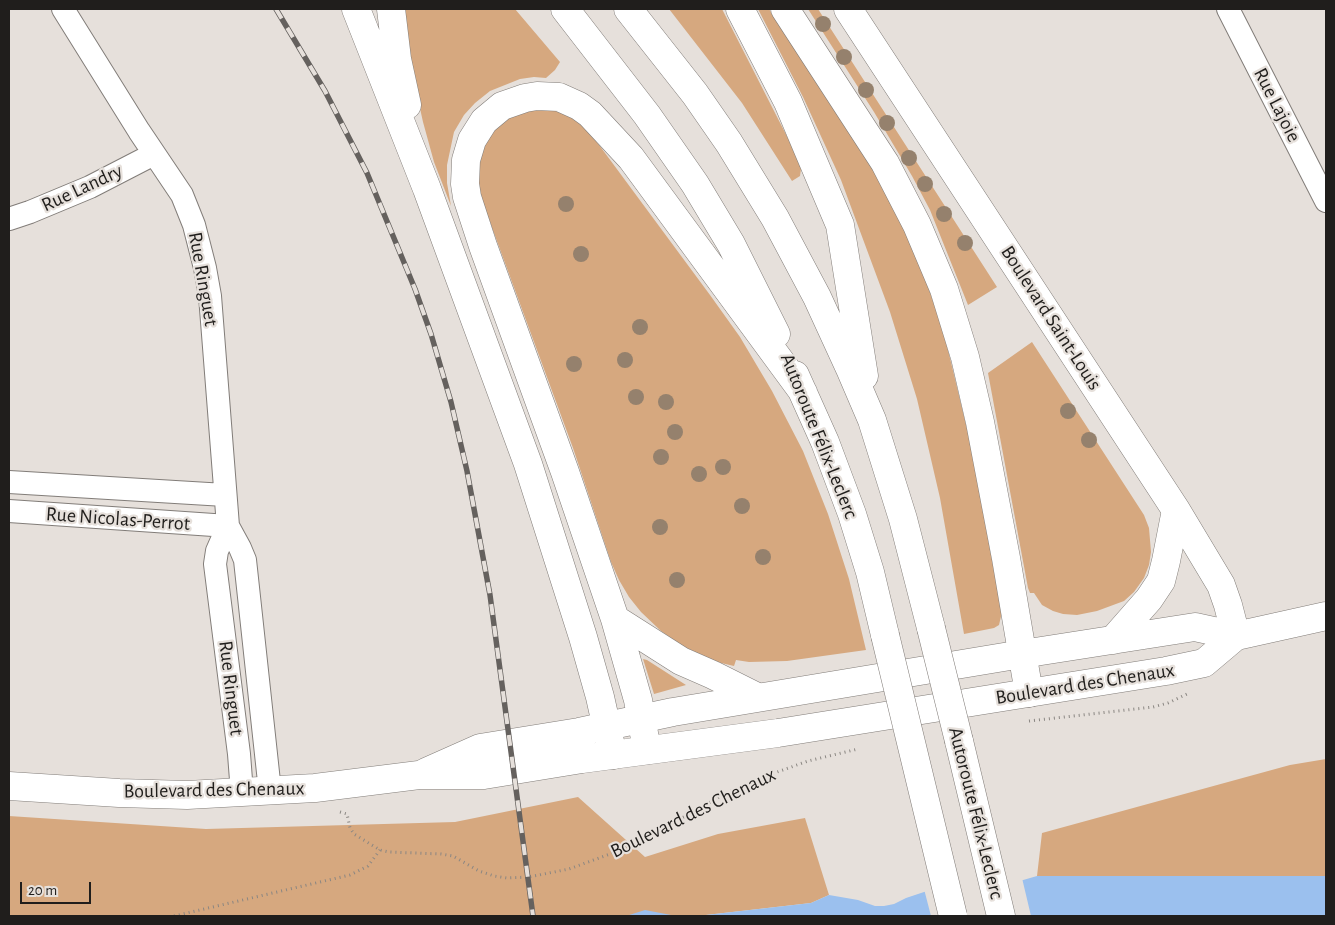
<!DOCTYPE html>
<meta charset="utf-8">
<style>
body{margin:0}
#map{position:relative;width:1335px;height:925px;overflow:hidden;background:#e6e0db;font-family:"Alegreya Sans",sans-serif}
canvas{display:block}
.frame{position:absolute;inset:0;border:10px solid #201e1c;pointer-events:none}
.scale{position:absolute;left:20px;top:882px;width:71px;height:22px;box-sizing:border-box;border:2px solid #201e1c;border-top:0;padding-left:6px;font-size:15px;line-height:18px;white-space:nowrap;color:#201e1c;-webkit-text-stroke:4px #e6e0db;paint-order:stroke}
</style>
<div id="map">
<canvas width="1335" height="925"></canvas>
<div class="frame"></div>
<div class="scale">20 m</div>
</div>
<script>
const ctx = document.querySelector('canvas').getContext('2d');
ctx.lineJoin = 'round';
function fillPath(path, color) { ctx.fillStyle = color; ctx.fill(path, 'evenodd'); }
const shape = rows => new Path2D(rows.map(r => 'M' + r).join(''));
function trace(path, color, width, dash) { ctx.strokeStyle = color; ctx.lineWidth = width; ctx.lineCap = dash ? 'butt' : 'round'; ctx.setLineDash(dash || []); ctx.stroke(path); }
function drawText(font, color, halo, rows, align = 'center') {
  ctx.font = font + ' "Alegreya Sans",sans-serif'; ctx.lineWidth = 4.5; ctx.setLineDash([]); ctx.textBaseline = 'middle'; ctx.strokeStyle = halo; ctx.fillStyle = color; for (const [text, x, y, turn = 0] of rows) {
    ctx.save(); ctx.translate(x, y); ctx.rotate((+turn || 0) * Math.PI / 180); ctx.textAlign = isNaN(turn) ? turn : align; if (halo) ctx.strokeText(text, 0, 0); ctx.fillText(text, 0, 0); ctx.restore();
  }
}
const green = shape([
 [405,9,515,9,560,62,555,70,546,78,534,77,520,79,490,91,475,103,464,115,454,132,447,165,447,183,451,206,434,162,423,122,412,72],
 [669,9,722,9,798,158,801,169,800,176,792,181,742,103],
 [758,9,769,9,876,172,916,253,943,329,968,433,1002,612,999,625,994,628,964,634,940,498,917,399,890,312,841,180,803,97],
 [808,9,818,9,997,287,968,305,930,210,912,176,874,112],
 [550,109,563,113,577,120,588,130,710,295,740,337,772,391,803,451,828,514,849,579,866,650,787,661,749,662,736,660,734,666,717,662,682,646,661,631,641,612,629,597,619,580,611,562,573,448,480,195,476,176,478,160,489,135,510,116,526,110],
 [1032,342,1144,515,1149,528,1151,552,1149,565,1144,578,1134,592,1124,601,1097,611,1077,615,1063,614,1053,611,1042,605,1034,593,1030,593,1028,588,988,373],
 [643,659,647,660,686,685,654,694],
 [1326,759,1326,876,1037,876,1042,833,1290,765],
 [578,797,645,857,718,834,805,818,829,895,811,903,706,915,665,916,9,916,9,816,206,829,455,822]
]);
const water = shape([
 [1037,876,1326,876,1326,916,626,916,645,910,671,915,706,915,811,903,829,895,858,900,875,906,884,906,894,904,906,898,927,891,999,887]
]);
const pier = shape([
 [1022,878,1031,916,931,916,924,889,946,887,972,888,998,885]
]);
const path = shape([
 [1029,721,1153,707,1168,703,1187,694],
 [340,812,347,814,350,828,354,834,380,850,389,852,441,854,453,856,479,871,494,876,507,878,529,877,569,869,610,854,650,836,721,796,755,780,808,761,858,749],
 [174,916,350,875,368,866,380,850]
]);
const street = shape([
 [63,9,139,131,182,195,194,225,205,268,210,296,228,526,240,548,245,560,270,791],
 [1228,9,1326,201],
 [9,219,30,212,90,187,154,154],
 [9,482,225,495],
 [9,511,228,526],
 [228,526,217,551,215,564,239,754,242,793]
]);
const secondary = shape([
 [848,9,1176,510,1221,585,1228,605,1236,636],
 [1113,640,1149,599,1161,581,1166,561,1176,510],
 [426,772,480,748,579,732,673,712,1022,654,1195,627,1236,636,1326,616],
 [9,786,119,793,187,795,315,788,419,775,484,775,582,759,778,733,1166,671,1204,663,1236,636]
]);
const highway = shape([
 [356,9,427,189,528,464,583,637,600,697,613,755],
 [391,9,397,59,407,105],
 [565,9,647,115,695,184,731,244,776,334],
 [628,9,695,94,729,143,775,218,817,297,851,371,872,420,903,519,931,628],
 [740,9,788,102,840,225,864,376],
 [785,9,885,163,917,225,944,289,965,357,980,422,1006,558,1029,693],
 [795,375,825,442,852,514,870,572,885,635],
 [615,619,681,661,713,675,757,697],
 [959,741,1001,916],
 [647,750,638,700,615,619,565,472,483,246,467,197,465,184,466,160,472,140,484,121,502,106,525,98,537,96,559,97,579,106,590,114,631,158,803,392]
]);
const rail = shape([
 [276,9,325,91,367,173,415,289,431,334,451,402,467,471,490,595,533,916]
]);
const highwayBridge = shape([
 [931,628,959,741],
 [885,635,953,916]
]);
const trees = [
 [823,24],
 [844,57],
 [866,90],
 [887,123],
 [909,158],
 [925,184],
 [566,204],
 [944,214],
 [965,243],
 [581,254],
 [640,327],
 [625,360],
 [574,364],
 [636,397],
 [666,402],
 [1068,411],
 [675,432],
 [1089,440],
 [661,457],
 [723,467],
 [699,474],
 [742,506],
 [660,527],
 [763,557],
 [677,580]
];
const streetNames = [
 ["Rue Lajoie",1277,105,63],
 ["Rue Landry",82,188,-25],
 ["Rue Ringuet",203,279,80],
 ["Boulevard Saint-Louis",1051,318,57],
 ["Autoroute Félix-Leclerc",819,436,68],
 ["Rue Nicolas-Perrot",118,519,4],
 ["Boulevard des Chenaux",1085,684,-9],
 ["Rue Ringuet",231,688,83],
 ["Boulevard des Chenaux",214,790,-1],
 ["Boulevard des Chenaux",693,813,-26],
 ["Autoroute Félix-Leclerc",976,813,76]
];
fillPath(green, '#d6a87f');
fillPath(water, '#9bc0ee');
fillPath(pier, '#e6e0db');
trace(street, '#827d79', 24);
trace(secondary, '#827d79', 29);
trace(highway, '#827d79', 29);
trace(path, '#8a8682', 3, [1, 4]);
trace(street, '#fff', 22);
trace(secondary, '#fff', 28);
trace(highway, '#fff', 28);
trace(rail, '#65615e', 5.5);
trace(rail, '#e6e0db', 4, [11]);
trace(highwayBridge, '#827d79', 29, []);
trace(highwayBridge, '#fff', 28);
ctx.fillStyle = '#95816d';
for (const [x, y] of trees) { ctx.beginPath(); ctx.arc(x, y, 8, 0, 2 * Math.PI); ctx.fill(); }
drawText('20px', '#201e1c', '#e6e0db', streetNames);
</script>
